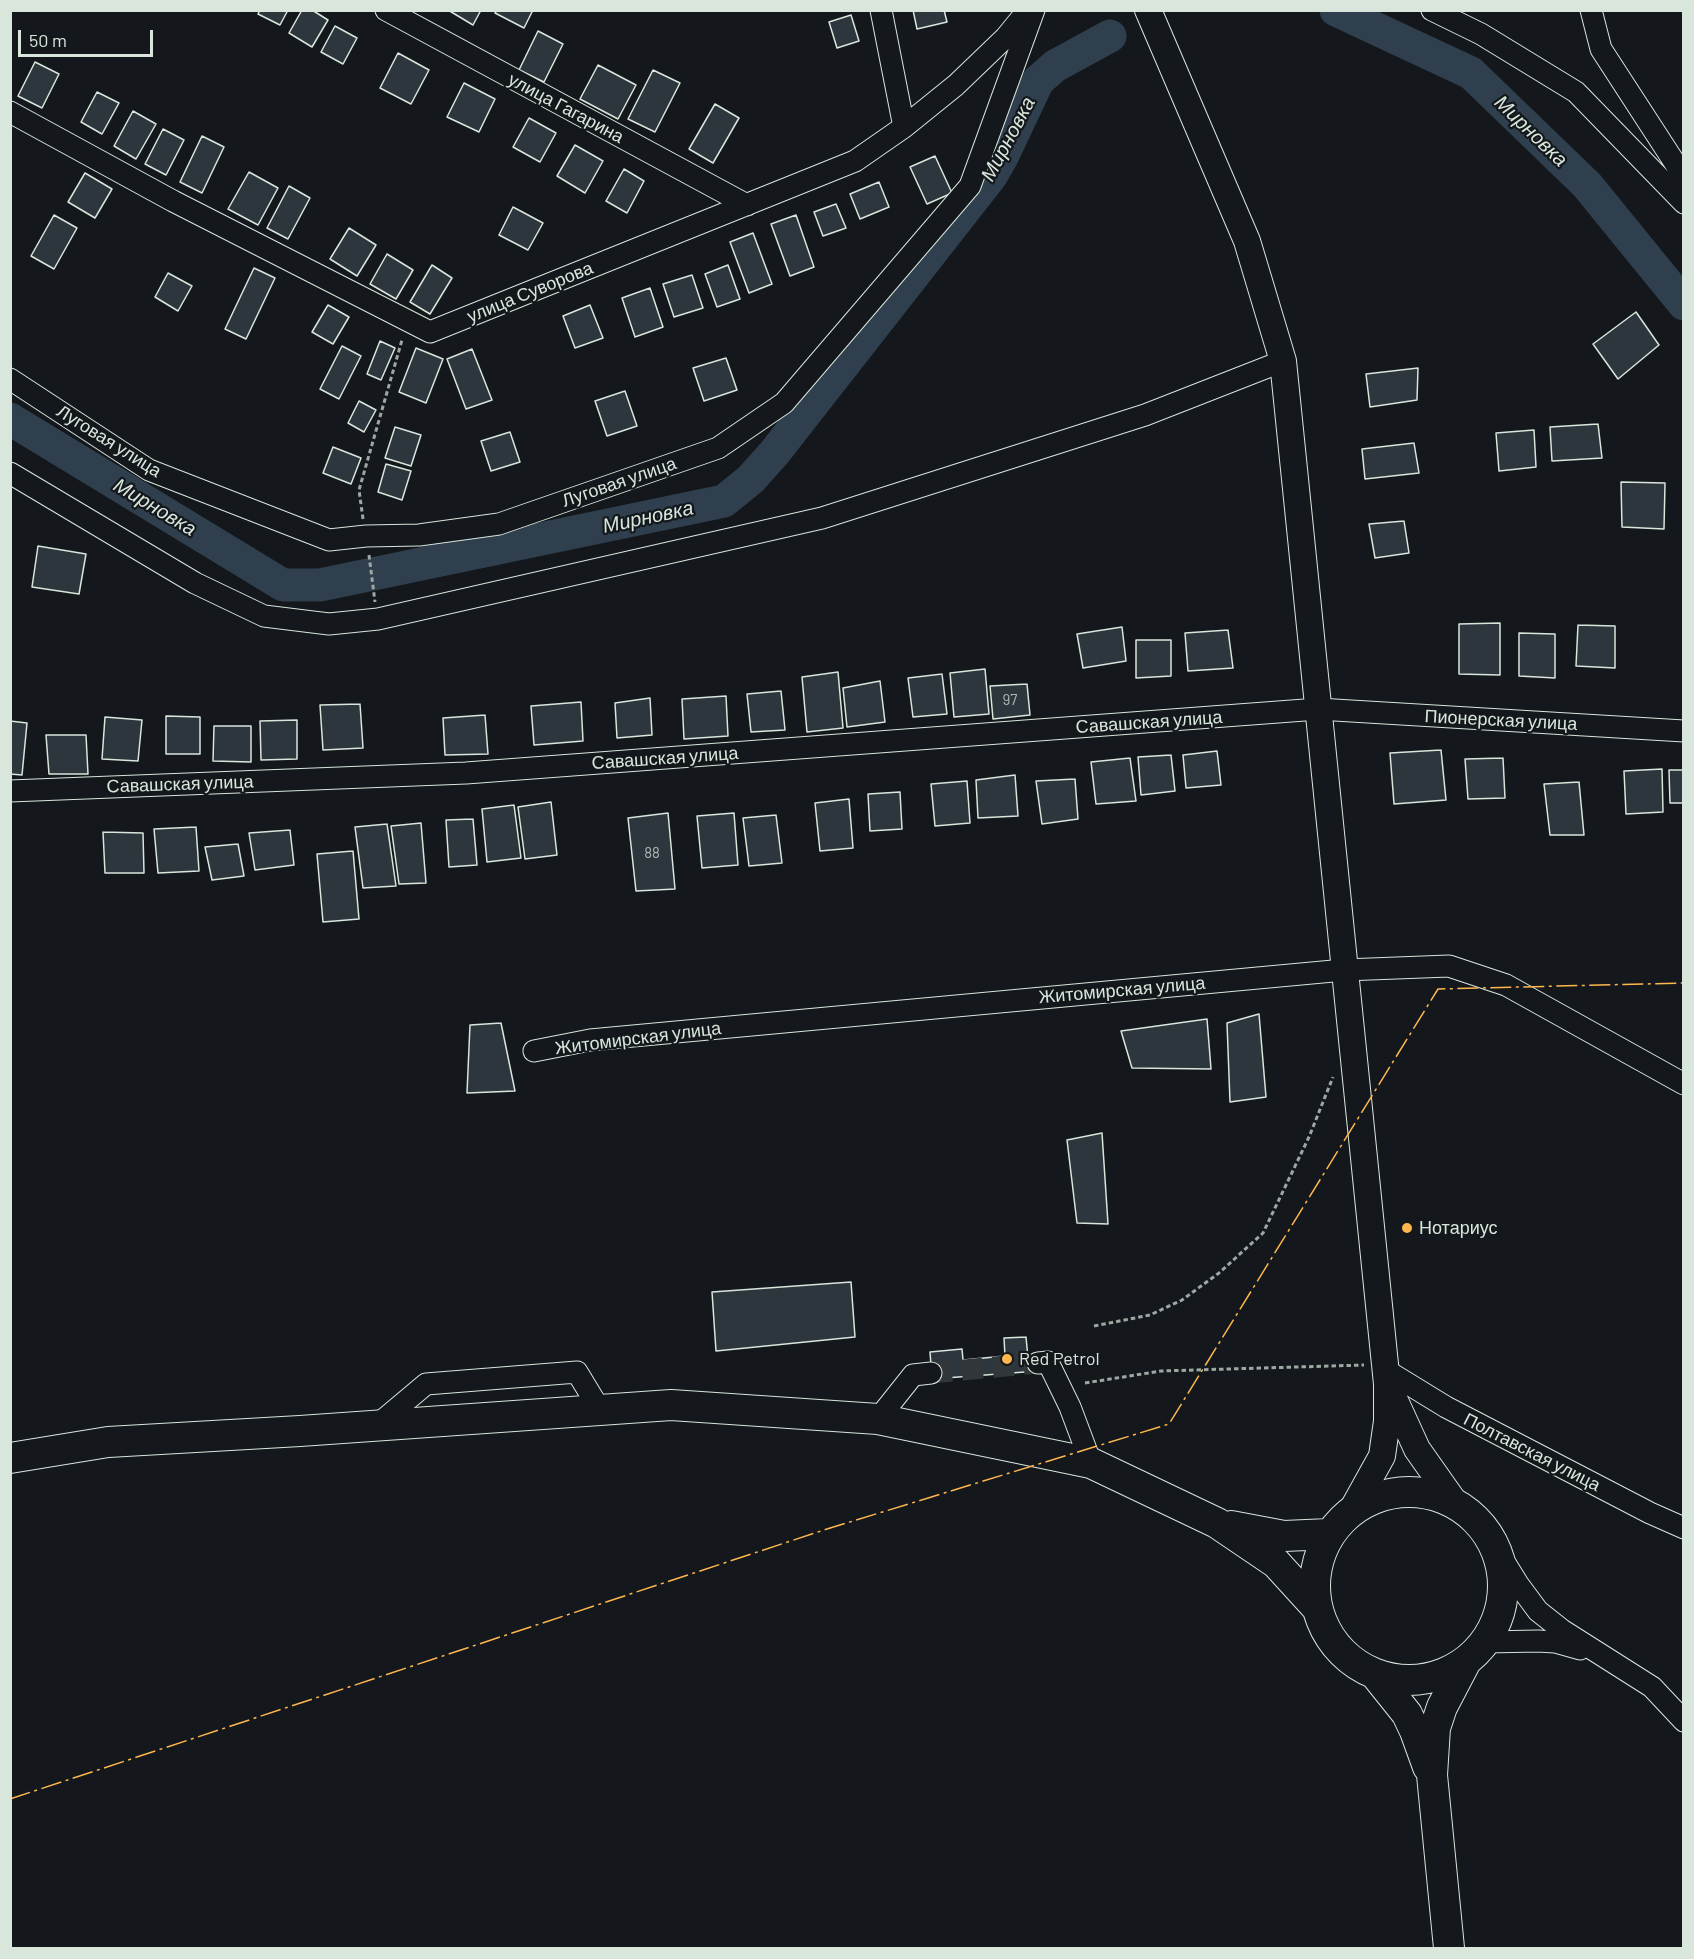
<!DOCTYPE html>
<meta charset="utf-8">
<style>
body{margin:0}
#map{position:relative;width:1694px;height:1959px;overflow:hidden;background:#14181c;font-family:Barlow,sans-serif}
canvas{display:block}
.frame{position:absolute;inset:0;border:12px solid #d8e6dc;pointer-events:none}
.scale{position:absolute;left:18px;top:30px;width:135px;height:27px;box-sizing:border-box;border:3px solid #d8e6dc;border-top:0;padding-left:8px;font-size:18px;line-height:21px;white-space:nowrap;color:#d8e6dc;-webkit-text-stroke:4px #14181c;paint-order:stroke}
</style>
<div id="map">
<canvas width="1694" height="1959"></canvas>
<div class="frame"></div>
<div class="scale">50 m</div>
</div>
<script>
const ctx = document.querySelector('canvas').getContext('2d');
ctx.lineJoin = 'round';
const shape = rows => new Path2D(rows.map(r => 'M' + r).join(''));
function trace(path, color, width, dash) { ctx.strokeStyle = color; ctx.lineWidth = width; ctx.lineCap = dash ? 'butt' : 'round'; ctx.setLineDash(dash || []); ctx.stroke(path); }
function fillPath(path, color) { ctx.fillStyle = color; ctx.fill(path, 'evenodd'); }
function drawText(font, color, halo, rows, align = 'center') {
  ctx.font = font + ' Barlow,sans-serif'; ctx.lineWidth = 4.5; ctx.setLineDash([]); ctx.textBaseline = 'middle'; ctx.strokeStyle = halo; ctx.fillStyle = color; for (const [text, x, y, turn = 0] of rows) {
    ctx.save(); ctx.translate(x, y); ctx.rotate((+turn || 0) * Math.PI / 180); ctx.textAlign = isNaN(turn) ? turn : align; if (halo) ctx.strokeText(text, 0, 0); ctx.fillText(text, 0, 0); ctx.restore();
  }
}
const river = shape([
 [1336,10,1471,73,1587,185,1684,304],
 [10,419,283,585,320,585,724,501,751,479,775,452,991,176,1002,157,1038,81,1055,66,1110,36]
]);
const building = shape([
 [260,10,288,10,280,25,258,14,260,10],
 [302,10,312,10,328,20,312,47,289,33,302,10],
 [448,10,481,10,473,25,448,10],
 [497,10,533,10,524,28,495,13,497,10],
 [913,10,944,10,947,22,917,29,913,10],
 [851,15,859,41,837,48,829,22,851,15],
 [335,26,357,38,343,64,321,52,335,26],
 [538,31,563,44,544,82,519,70,538,31],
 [398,53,429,70,411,104,380,88,398,53],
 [35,62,59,74,42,108,18,96,35,62],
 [598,65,636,85,618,119,580,99,598,65],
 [653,70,680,83,655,132,628,119,653,70],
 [464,83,495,99,479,132,447,117,464,83],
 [97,92,119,103,102,134,81,122,97,92],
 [715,104,739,118,713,163,689,149,715,104],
 [133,111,156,124,136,159,114,146,133,111],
 [529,118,556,133,540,162,513,147,529,118],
 [163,129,184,140,166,175,145,164,163,129],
 [202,136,224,147,202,193,180,182,202,136],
 [575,145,603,161,585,193,557,176,575,145],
 [935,156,952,193,927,204,910,167,935,156],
 [624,169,644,181,627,213,606,201,624,169],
 [249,172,278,188,258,225,228,209,249,172],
 [85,173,112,189,95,218,68,202,85,173],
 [879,182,889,207,860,219,850,194,879,182],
 [289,186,310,198,288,239,267,228,289,186],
 [836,204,846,228,823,236,814,212,836,204],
 [513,207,543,223,528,250,499,235,513,207],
 [54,215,77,228,54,269,31,256,54,215],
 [796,215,814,267,790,276,771,224,796,215],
 [349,228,376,245,357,276,330,259,349,228],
 [753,233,772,284,749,293,730,242,753,233],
 [387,254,413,270,396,299,370,284,387,254],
 [432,265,452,278,430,314,410,302,432,265],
 [728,265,740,299,717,307,705,274,728,265],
 [254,268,275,278,246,339,225,329,254,268],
 [168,273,192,286,178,311,155,297,168,273],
 [692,275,703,308,674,317,663,284,692,275],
 [650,288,663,327,635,337,622,298,650,288],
 [328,305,349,317,333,344,312,332,328,305],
 [590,305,603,338,575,348,563,316,590,305],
 [1636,312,1659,345,1618,379,1593,344,1636,312],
 [380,341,395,348,381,380,367,374,380,341],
 [342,346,361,356,339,399,320,389,342,346],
 [416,348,443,359,426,403,399,392,416,348],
 [472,349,492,400,466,409,447,359,472,349],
 [726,358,737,390,704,401,693,368,726,358],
 [1418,368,1417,400,1370,407,1366,374,1418,368],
 [625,391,637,426,607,436,595,401,625,391],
 [359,401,376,410,364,432,348,423,359,401],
 [1598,424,1602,458,1552,461,1550,427,1598,424],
 [395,427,421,435,411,466,385,458,395,427],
 [1534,430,1536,467,1499,471,1496,433,1534,430],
 [510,432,520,462,491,471,481,441,510,432],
 [1414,443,1419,473,1365,479,1362,449,1414,443],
 [333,447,361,458,351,484,323,473,333,447],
 [386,464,411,471,402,500,378,492,386,464],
 [1621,482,1665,483,1664,529,1622,527,1621,482],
 [1404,521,1409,553,1375,558,1369,524,1404,521],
 [38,546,86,554,79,594,32,587,38,546],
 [1500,623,1500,675,1459,674,1459,624,1500,623],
 [1578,625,1615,626,1615,668,1576,666,1578,625],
 [1122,627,1126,661,1083,668,1077,634,1122,627],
 [1228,630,1233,668,1188,671,1185,633,1228,630],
 [1519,633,1555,634,1555,678,1519,676,1519,633],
 [1136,640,1171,640,1171,676,1136,678,1136,640],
 [985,669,989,714,954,717,950,673,985,669],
 [838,672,843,728,807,732,802,677,838,672],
 [942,674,947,714,913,717,908,678,942,674],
 [880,681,885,722,847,727,843,688,880,681],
 [1027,684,1030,715,993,719,990,686,1027,684],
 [781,691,785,730,751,732,747,694,781,691],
 [726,696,728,736,684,739,682,699,726,696],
 [650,698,652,735,617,738,615,703,650,698],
 [581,702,583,741,534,745,531,706,581,702],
 [360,704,363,748,323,750,320,705,360,704],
 [485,715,488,754,445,755,443,718,485,715],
 [166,716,200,717,200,754,166,754,166,716],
 [105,717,142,720,138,761,102,759,105,717],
 [297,720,297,759,261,760,260,721,297,720],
 [10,721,27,723,22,775,10,774,10,721],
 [214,726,251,726,251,762,213,761,214,726],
 [46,735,86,735,88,774,49,774,46,735],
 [1441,750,1446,800,1394,804,1390,753,1441,750],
 [1217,751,1221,785,1186,788,1183,755,1217,751],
 [1171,755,1175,791,1141,795,1138,757,1171,755],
 [1130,758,1136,801,1096,804,1091,762,1130,758],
 [1503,758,1505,798,1468,799,1465,759,1503,758],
 [1662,769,1663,812,1626,814,1624,771,1662,769],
 [1669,770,1684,770,1684,803,1670,803,1669,770],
 [1015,775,1018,816,978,818,976,780,1015,775],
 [1075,779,1078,819,1042,824,1036,781,1075,779],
 [967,781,970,823,935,826,931,784,967,781],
 [1579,782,1584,835,1550,835,1544,784,1579,782],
 [900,792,902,829,870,831,868,794,900,792],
 [849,799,853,848,820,851,815,803,849,799],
 [551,802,557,855,525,859,518,807,551,802],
 [514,805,521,858,487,862,482,809,514,805],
 [668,813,675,889,636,891,628,818,668,813],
 [734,813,738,865,702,868,697,816,734,813],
 [776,815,782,863,749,866,743,818,776,815],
 [473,819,477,865,449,867,446,820,473,819],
 [421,823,426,883,399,884,391,826,421,823],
 [387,824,396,886,363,888,355,827,387,824],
 [196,827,199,871,158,873,154,829,196,827],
 [290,830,294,865,255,870,249,833,290,830],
 [103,832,143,833,144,873,105,873,103,832],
 [238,844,244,876,212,880,205,847,238,844],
 [353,851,359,919,323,922,317,854,353,851],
 [1259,1014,1266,1097,1230,1102,1227,1023,1259,1014],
 [1207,1019,1211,1069,1132,1068,1121,1031,1207,1019],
 [501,1023,515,1091,467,1093,470,1025,501,1023],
 [1102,1133,1108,1224,1077,1223,1067,1140,1102,1133],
 [851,1282,855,1337,716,1351,712,1292,851,1282],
 [1026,1337,1028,1358,1037,1357,1038,1371,932,1379,930,1352,962,1349,963,1360,1005,1356,1004,1338,1026,1337]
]);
const minorTunnel = shape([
 [931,1373,1038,1363]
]);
const path = shape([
 [363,519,359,490,402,340],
 [369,555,375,602],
 [1094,1326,1150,1315,1182,1300,1219,1273,1263,1233,1309,1137,1333,1077],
 [1085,1383,1161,1371,1364,1365]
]);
const minor = shape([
 [386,10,747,205],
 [881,10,904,127],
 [1432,10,1481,34,1576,92,1684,203],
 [1591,10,1601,49,1684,177],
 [10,112,173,201,430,332,855,161,904,127,956,85,1006,37,1028,10],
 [10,379,149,470,329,540,366,536,419,535,499,524,718,448,784,403,970,186,1034,10],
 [10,473,195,583,264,616,329,624,378,619,822,518,1145,415,1283,361],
 [10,791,466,773,1318,709,1684,731],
 [534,1051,590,1040,1344,970,1449,966,1506,985,1684,1084],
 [1038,1363,1048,1362,1070,1407,1091,1463],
 [1384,1369,1446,1407,1650,1513,1684,1528],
 [878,1419,913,1375,931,1373],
 [376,1426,426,1384,577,1372,600,1410],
 [1497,1550,1518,1584,1538,1611,1562,1630,1652,1687,1684,1721],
 [1486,1642,1538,1641,1555,1642,1580,1649]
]);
const major = shape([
 [1148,10,1247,241,1283,361,1387,1384,1387,1421,1382,1456,1352,1510],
 [1391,1392,1417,1449,1455,1503]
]);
const highway = shape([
 [10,1458,108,1442,300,1431,671,1405,878,1419,1091,1463,1217,1523,1276,1563,1317,1608],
 '1315 1586a94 94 0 1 1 188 0a94 94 0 1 1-188 0Z',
 [1231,1526,1284,1536,1329,1534],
 [1375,1674,1407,1714,1415,1731,1428,1767],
 [1449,1948,1432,1775,1435,1728,1442,1707,1465,1663]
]);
const power = shape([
 [10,1799,827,1529,1169,1424,1438,989,1684,983]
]);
const markers = [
 [1407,1228,6,"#ffb74d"],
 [1007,1359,6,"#ffb74d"]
];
const numberNames = [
 ["97",1010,700],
 ["88",652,853]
];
const streetNames = [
 ["улица Гагарина",566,108,28],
 ["улица Суворова",530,292,-22],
 ["Луговая улица",109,441,32],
 ["Луговая улица",619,482,-19],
 ["Пионерская улица",1501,720,3],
 ["Савашская улица",1149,722,-4],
 ["Савашская улица",665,758,-4],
 ["Савашская улица",180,784,-2],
 ["Житомирская улица",1122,990,-5],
 ["Житомирская улица",638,1038,-7],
 ["Полтавская улица",1532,1452,27]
];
const poiNames = [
 ["Нотариус",1419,1228],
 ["Red Petrol",1019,1359]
];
const waterNames = [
 ["Мирновка",1531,131,44],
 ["Мирновка",1008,139,-62],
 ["Мирновка",155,507,31],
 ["Мирновка",648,517,-12]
];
trace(river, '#2f3f4d', 33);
fillPath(building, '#2c363c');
trace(building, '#d8e6dc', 1.5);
trace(minorTunnel, '#313739', 21, [21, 10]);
trace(minor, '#d8e6dc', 23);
trace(major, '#d8e6dc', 28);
trace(highway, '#d8e6dc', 32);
trace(path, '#9da8a2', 3, [4.5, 3]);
trace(minor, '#14181c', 21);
trace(major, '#14181c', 26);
trace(highway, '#14181c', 30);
trace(power, '#ffb74d', 1.5, [21, 4.5, 3, 4.5]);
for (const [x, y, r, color] of markers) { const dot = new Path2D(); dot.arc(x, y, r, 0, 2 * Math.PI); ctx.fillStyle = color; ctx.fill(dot); trace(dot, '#14181c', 2); }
drawText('15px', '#adbab4', null, numberNames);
drawText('18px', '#d8e6dc', '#14181c', streetNames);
drawText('18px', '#d8e6dc', '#14181c', poiNames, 'left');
drawText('italic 20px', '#d8e6dc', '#14181c', waterNames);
</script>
